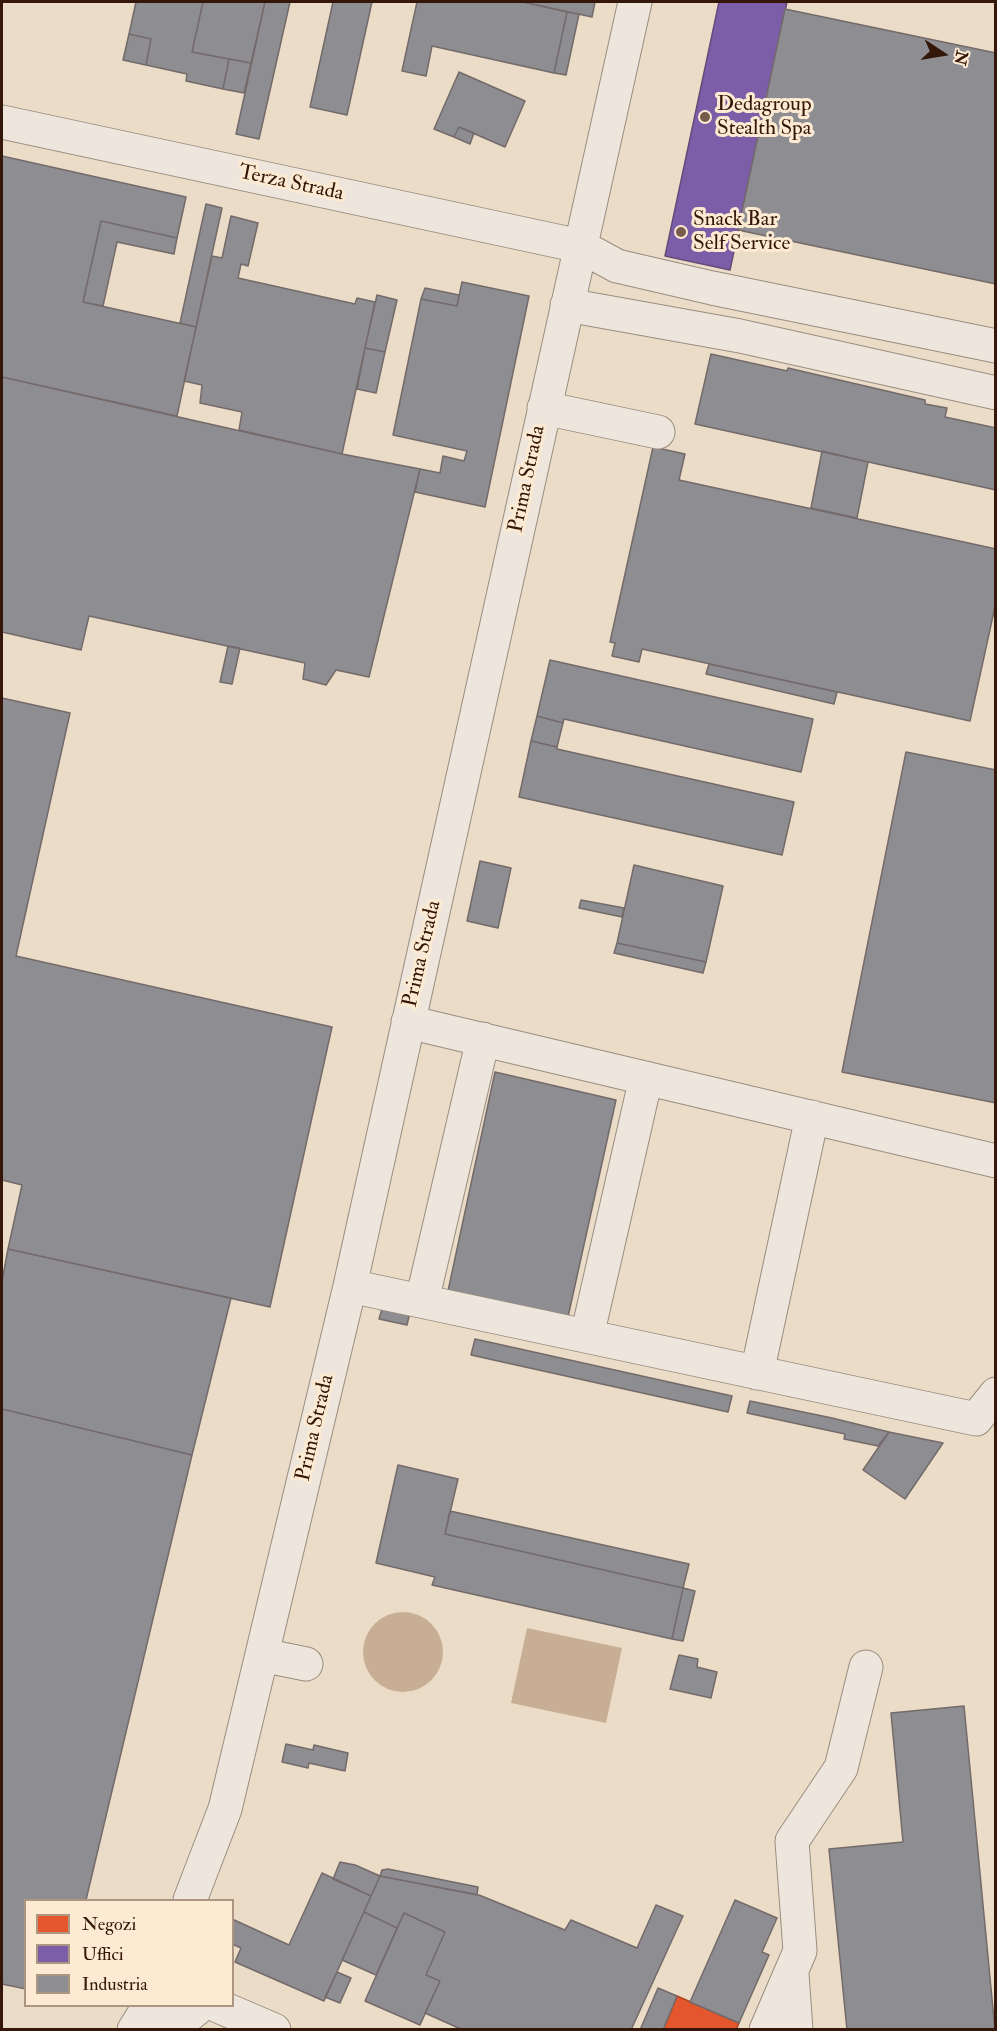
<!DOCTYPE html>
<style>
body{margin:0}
#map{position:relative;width:997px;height:2031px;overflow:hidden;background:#ebdcc8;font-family:"IM FELL Double Pica",serif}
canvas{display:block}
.frame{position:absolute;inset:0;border:3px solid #351709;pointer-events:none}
.legend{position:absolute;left:24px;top:1899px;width:210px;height:108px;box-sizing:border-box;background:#fcead2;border:2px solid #ac9682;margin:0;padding:8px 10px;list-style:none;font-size:18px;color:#351709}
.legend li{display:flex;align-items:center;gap:12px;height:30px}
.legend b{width:30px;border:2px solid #ac9682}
.north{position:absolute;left:913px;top:24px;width:60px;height:60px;-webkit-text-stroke:4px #fcead2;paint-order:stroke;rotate:102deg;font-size:16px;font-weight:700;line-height:24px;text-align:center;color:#351709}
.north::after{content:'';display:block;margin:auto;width:21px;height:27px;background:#351709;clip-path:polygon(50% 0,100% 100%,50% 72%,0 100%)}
</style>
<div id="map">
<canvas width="997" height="2031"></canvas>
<div class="frame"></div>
<ul class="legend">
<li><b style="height:16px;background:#e4572e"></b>Negozi</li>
<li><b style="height:16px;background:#7b5ea7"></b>Uffici</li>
<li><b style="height:16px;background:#8d8d92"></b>Industria</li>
</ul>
<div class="north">N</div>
</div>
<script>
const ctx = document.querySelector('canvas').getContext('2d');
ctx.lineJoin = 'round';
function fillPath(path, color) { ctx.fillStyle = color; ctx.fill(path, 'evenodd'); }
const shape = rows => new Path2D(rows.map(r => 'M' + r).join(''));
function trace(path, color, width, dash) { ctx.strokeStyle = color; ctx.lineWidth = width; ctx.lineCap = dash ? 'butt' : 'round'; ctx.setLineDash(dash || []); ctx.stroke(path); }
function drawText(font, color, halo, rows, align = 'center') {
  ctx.font = font + ' "IM FELL Double Pica",serif'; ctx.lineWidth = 6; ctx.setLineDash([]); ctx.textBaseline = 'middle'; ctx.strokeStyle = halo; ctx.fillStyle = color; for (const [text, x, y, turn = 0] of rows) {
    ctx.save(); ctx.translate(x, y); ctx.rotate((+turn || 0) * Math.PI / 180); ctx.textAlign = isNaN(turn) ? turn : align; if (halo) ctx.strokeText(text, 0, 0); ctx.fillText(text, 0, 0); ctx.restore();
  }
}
const water = shape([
 '363 1652a40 40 0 1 1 80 0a40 40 0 1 1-80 0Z',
 [527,1628,622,1648,606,1723,511,1703]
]);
const shops = shape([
 [677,1996,739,2023,736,2030,663,2030,677,1996]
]);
const offices = shape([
 [719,2,787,2,730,270,665,256,719,2]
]);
const industry = shape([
 [136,2,203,2,192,52,229,59,223,89,186,81,187,74,146,65,151,39,129,34,136,2],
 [200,2,265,2,251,63,192,52,203,2,200,2],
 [265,2,290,2,259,139,236,134,265,2],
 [333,2,372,2,347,115,310,107,333,2],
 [417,2,523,2,567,12,554,73,432,46,426,76,402,71,417,2],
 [523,2,595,2,592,17,523,2],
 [785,9,996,53,996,284,738,230,785,9],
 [567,12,579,14,566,75,554,73,567,12],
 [129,34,151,39,146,65,123,60,129,34],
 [229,59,251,63,244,93,223,89,229,59],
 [459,72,525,101,505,147,459,127,454,137,434,129,459,72],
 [459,127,474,133,470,144,454,137,459,127],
 [2,156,186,197,177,238,101,221,83,302,196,327,177,416,2,377,2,156],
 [206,204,222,208,196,327,180,323,206,204],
 [231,216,258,223,248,266,241,264,238,278,355,304,357,298,375,302,342,454,239,430,242,412,200,403,202,385,184,381,212,256,222,258,231,216],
 [101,221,177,238,174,254,117,242,103,306,83,302,101,221],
 [462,282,529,296,485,507,415,492,420,469,440,473,443,456,464,461,467,451,393,435,421,299,457,306,462,282],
 [425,288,459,295,457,306,421,299,425,288],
 [377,295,397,300,385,352,365,348,377,295],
 [365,348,385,352,376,393,357,389,365,348],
 [711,354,787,371,788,368,925,400,925,404,947,408,945,417,996,428,996,490,695,424,711,354],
 [2,377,342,454,420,469,369,677,336,670,326,685,303,679,305,663,89,616,81,650,2,632,2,377],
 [653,447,685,454,679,480,996,549,996,602,970,721,642,649,639,662,612,656,615,643,610,642,653,447],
 [822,451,868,462,857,518,811,508,822,451],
 [228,646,240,648,232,684,220,682,228,646],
 [550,660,813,719,801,772,564,719,563,723,537,716,550,660],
 [709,664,837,692,834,704,706,674,709,664],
 [2,698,70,713,16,956,332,1027,270,1307,8,1249,22,1185,2,1180,2,698],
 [537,716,563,723,557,747,531,741,537,716],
 [531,741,557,747,557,749,794,802,782,855,519,797,531,741],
 [906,752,996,770,996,1103,842,1072,906,752],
 [480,861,511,868,498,928,467,921,480,861],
 [634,865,723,886,706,962,617,943,634,865],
 [581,900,624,908,622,917,579,908,581,900],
 [617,943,706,962,703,973,614,953,617,943],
 [495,1072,616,1100,568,1317,448,1291,495,1072],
 [8,1249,231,1298,192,1455,2,1409,2,1281,8,1249],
 [384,1302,411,1308,407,1325,379,1319,384,1302],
 [475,1339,732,1396,728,1412,471,1355,475,1339],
 [750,1401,832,1418,889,1432,878,1446,844,1439,845,1434,747,1413,750,1401],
 [2,1409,192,1455,86,1900,26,1900,26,1989,2,1984,2,1409],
 [889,1432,943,1443,905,1499,863,1470,889,1432],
 [398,1465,458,1479,445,1534,683,1588,672,1639,432,1585,435,1577,376,1563,398,1465],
 [450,1511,689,1564,683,1588,445,1534,450,1511],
 [683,1588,695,1591,683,1641,672,1639,683,1588],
 [679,1655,698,1659,697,1667,717,1672,711,1698,670,1689,679,1655],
 [964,1706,995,2030,847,2030,829,1849,903,1842,891,1713,964,1706],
 [286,1744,313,1750,314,1745,348,1753,345,1771,309,1763,308,1768,282,1762,286,1744],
 [340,1862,355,1865,380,1876,371,1896,333,1879,340,1862],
 [388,1869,478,1887,477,1895,380,1876,382,1870,388,1869],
 [322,1873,371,1896,324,2001,235,1962,241,1948,232,1944,232,1919,289,1945,322,1873],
 [380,1876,479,1895,565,1930,571,1920,637,1948,656,1905,683,1916,631,2030,463,2030,425,2013,440,1981,426,1975,445,1932,404,1913,397,1928,364,1912,380,1876],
 [735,1900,777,1918,762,1952,769,1955,739,2023,690,2002,735,1900],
 [364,1912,397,1928,376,1975,342,1960,364,1912],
 [404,1913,445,1932,426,1975,440,1981,420,2025,365,2001,404,1913],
 [337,1972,351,1978,340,2003,325,1997,337,1972],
 [658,1988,677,1996,663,2030,640,2030,658,1988]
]);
const minor = shape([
 [2,122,580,246,617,266,712,288,996,346],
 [567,305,740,336,996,393],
 [544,408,658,432],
 [408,1022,996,1161],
 [350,1286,976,1419,996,1394],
 [422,1301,483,1039],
 [587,1336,646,1078],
 [757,1373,812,1117],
 [262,1655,306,1664],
 [190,1900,225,1809,350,1286,635,2],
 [792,1974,796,2030],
 [218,2006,274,2030],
 [134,2030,149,2006,157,2013,168,2018,180,2018,190,2014,200,2006],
 [766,2030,800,1951,792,1841,841,1768,866,1667]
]);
const markers = [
 [705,117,6,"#755c4c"],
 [681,232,6,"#755c4c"]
];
const poiNames = [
 ["Dedagroup",717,105],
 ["Stealth Spa",717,129],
 ["Snack Bar",693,220],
 ["Self Service",693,244]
];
const streetNames = [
 ["Terza Strada",291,184,12],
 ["Prima Strada",528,479,-78],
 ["Prima Strada",423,954,-77],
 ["Prima Strada",316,1428,-77]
];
fillPath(water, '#c7ae94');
fillPath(shops, '#e4572e');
trace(shops, '#b04423', 1.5);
fillPath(offices, '#7b5ea7');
trace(offices, '#664978', 1.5);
fillPath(industry, '#8d8d92');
trace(industry, '#736a69', 1.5);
trace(minor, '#998d80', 35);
trace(minor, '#eee6dc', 33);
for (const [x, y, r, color] of markers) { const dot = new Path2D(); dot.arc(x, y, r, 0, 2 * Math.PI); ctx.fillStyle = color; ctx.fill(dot); trace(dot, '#fcead2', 2); }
drawText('21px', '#351709', '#fcead2', poiNames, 'left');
drawText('21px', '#351709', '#fcead2', streetNames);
</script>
